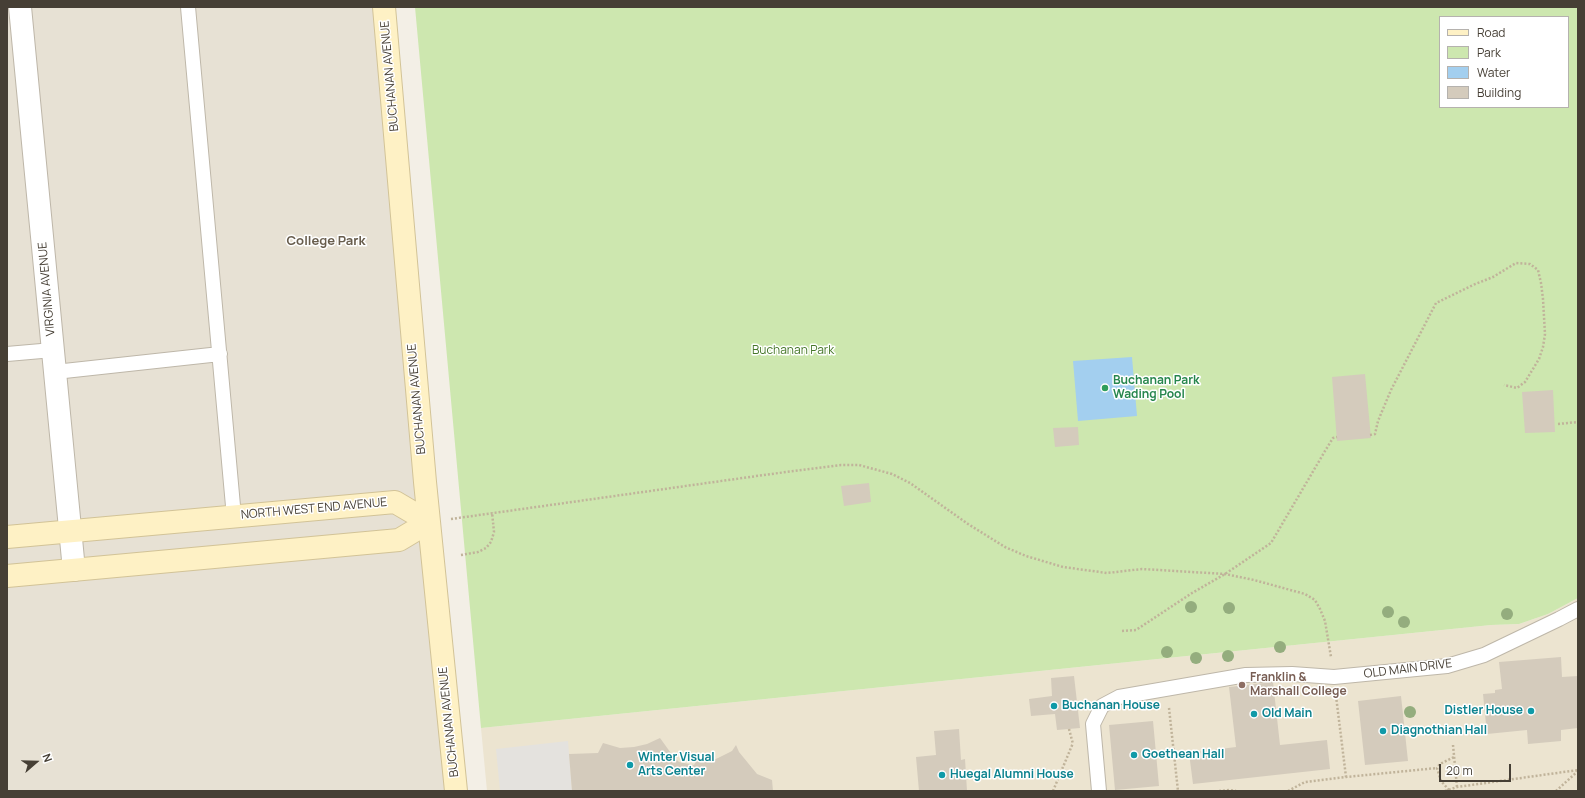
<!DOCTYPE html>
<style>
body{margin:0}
#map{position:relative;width:1585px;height:798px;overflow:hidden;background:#f3efe6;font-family:Manrope,sans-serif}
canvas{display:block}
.frame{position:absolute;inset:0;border:8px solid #463f35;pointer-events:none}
.legend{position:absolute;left:1439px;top:16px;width:130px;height:92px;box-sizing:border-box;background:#fff;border:1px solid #b5b2ae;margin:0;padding:5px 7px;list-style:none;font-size:12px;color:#463f35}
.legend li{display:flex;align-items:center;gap:8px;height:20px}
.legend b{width:20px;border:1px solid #b5b2ae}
.north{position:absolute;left:16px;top:742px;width:40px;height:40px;-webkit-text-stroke:3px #fff;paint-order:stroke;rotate:70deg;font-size:11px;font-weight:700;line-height:16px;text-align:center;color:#463f35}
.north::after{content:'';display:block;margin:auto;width:14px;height:18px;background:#463f35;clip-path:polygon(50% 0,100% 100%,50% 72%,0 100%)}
.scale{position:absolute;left:1439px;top:764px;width:72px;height:18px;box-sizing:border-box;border:2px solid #463f35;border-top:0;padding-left:5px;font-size:12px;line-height:14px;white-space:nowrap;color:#463f35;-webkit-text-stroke:3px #fff;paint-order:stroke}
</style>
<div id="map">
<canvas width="1585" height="798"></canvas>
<div class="frame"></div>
<ul class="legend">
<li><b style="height:5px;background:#fef1c5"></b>Road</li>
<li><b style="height:11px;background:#cde7af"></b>Park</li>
<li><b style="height:11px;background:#a3cfef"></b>Water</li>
<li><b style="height:11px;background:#d4cbbc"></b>Building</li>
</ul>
<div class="north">N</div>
<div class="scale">20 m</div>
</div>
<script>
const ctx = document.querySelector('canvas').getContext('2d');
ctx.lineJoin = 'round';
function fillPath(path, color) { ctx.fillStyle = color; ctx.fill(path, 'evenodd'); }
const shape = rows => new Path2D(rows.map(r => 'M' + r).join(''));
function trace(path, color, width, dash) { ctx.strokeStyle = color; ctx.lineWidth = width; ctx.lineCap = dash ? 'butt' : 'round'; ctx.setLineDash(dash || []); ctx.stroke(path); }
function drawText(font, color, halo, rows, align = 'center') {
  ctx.font = font + ' Manrope,sans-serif'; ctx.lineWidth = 3; ctx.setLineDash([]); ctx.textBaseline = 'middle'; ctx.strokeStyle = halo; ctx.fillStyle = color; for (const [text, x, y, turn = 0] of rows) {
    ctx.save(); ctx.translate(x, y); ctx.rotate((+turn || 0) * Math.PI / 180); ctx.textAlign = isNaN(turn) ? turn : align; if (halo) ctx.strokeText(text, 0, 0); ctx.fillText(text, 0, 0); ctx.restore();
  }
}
const residential = shape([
 [7,7,384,7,456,791,7,791]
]);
const education = shape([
 [1578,598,1578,791,487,791,481,728,1491,625,1519,624,1548,614]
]);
const green = shape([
 [415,7,1578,7,1578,598,1548,614,1519,624,1491,625,481,728],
 [1440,17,1568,17,1568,107,1440,107]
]);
const parking = shape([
 [568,741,572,791,500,791,496,749]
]);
const water = shape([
 [1132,357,1137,416,1078,421,1073,361]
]);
const building = shape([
 [1365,374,1371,438,1337,441,1332,377],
 [1553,390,1555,432,1525,433,1522,392],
 [1078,427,1079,445,1055,447,1053,428],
 [869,483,871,502,844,506,841,486],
 [1561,657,1562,677,1578,676,1578,728,1561,730,1561,741,1528,744,1527,730,1487,734,1483,694,1495,693,1495,690,1502,689,1499,662],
 [1074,676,1080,728,1057,730,1055,714,1031,716,1029,699,1052,696,1051,678],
 [1273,682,1280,745,1327,740,1330,769,1193,784,1189,753,1236,747,1229,687],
 [1401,696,1408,761,1365,765,1358,701],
 [1153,721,1159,786,1115,790,1109,725],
 [959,729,961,760,965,759,967,791,919,791,916,757,936,755,934,731],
 [660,738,673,756,679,762,694,765,697,760,711,761,718,758,732,751,736,745,739,752,757,774,772,780,773,791,572,791,569,754,598,753,603,743,620,748,634,747,647,744]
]);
const path = shape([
 [1558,424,1578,422],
 [1370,435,1375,434,1378,421,1391,390,1436,303,1473,285,1493,277,1516,263,1530,264,1538,270,1541,283,1543,299,1545,334,1543,347,1539,359,1525,382,1517,388,1504,385],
 [451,519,771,474,841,465,859,465,892,474,910,483,968,524,1005,547,1026,556,1063,567,1107,573,1142,569,1225,574,1254,580,1305,594,1315,600,1320,609,1325,621,1331,657],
 [461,555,478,552,486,548,491,542,494,532,492,512],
 [1122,631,1136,630,1192,593,1225,574,1271,543,1325,451,1333,438,1337,437],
 [1336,696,1346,777],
 [1169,708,1178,791],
 [1069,729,1073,744],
 [1453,745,1457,787],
 [1449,790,1441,781,1437,768,1440,764,1454,757],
 [1053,791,1073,743],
 [1219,791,1230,790,1236,791],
 [1288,791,1305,782,1346,777,1437,768],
 [1445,791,1457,787,1578,770],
 [1556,791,1578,771]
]);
const lane = shape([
 [188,7,234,517],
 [7,354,53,350],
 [55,372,220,354],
 [1099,791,1093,724,1102,706,1119,697,1246,675,1292,674,1334,677,1447,666,1484,655,1559,619,1578,609]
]);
const street = shape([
 [20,7,74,570]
]);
const secondary = shape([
 [384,7,425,482,456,791],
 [7,537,395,502,429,522],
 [7,576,399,540,429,522]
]);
const trees = [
 [1191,607],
 [1229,608],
 [1388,612],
 [1507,614],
 [1404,622],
 [1280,647],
 [1167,652],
 [1228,656],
 [1196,658],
 [1410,712]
];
const markers = [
 [1105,388,4,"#2e9e5b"],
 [1242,685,4,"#8d6e63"],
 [1054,706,4,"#0f9aa8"],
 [1531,711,4,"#0f9aa8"],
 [1254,714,4,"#0f9aa8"],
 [1383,731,4,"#0f9aa8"],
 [1134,755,4,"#0f9aa8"],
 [630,765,4,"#0f9aa8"],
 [942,775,4,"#0f9aa8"]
];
const streetNames = [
 ["BUCHANAN AVENUE",390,76,-95],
 ["VIRGINIA AVENUE",47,289,-95],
 ["BUCHANAN AVENUE",417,399,-95],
 ["NORTH WEST END AVENUE",314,509,-5],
 ["OLD MAIN DRIVE",1408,669,-7],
 ["BUCHANAN AVENUE",449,722,-96]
];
const parkNames = [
 ["Buchanan Park",793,351]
];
const leisureNames = [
 ["Buchanan Park",1113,381],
 ["Wading Pool",1113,395]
];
const educationNames = [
 ["Franklin &",1250,678],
 ["Marshall College",1250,692]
];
const cultureNames = [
 ["Buchanan House",1062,706],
 ["Distler House",1523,711,"right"],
 ["Old Main",1262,714],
 ["Diagnothian Hall",1391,731],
 ["Goethean Hall",1142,755],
 ["Winter Visual",638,758],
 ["Arts Center",638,772],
 ["Huegal Alumni House",950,775]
];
const neighbourhoodNames = [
 ["College Park",326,241]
];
fillPath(residential, '#e7e1d4');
fillPath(education, '#ece4d0');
fillPath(green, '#cde7af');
fillPath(parking, '#e4e2de');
fillPath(water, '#a3cfef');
fillPath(building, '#d4cbbc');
trace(lane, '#beb7a9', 16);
trace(street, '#beb7a9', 24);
trace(secondary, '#d2c397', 24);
trace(path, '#c0b39a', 2.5, [2, 2]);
trace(lane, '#fff', 14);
trace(street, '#fff', 22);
trace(secondary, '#fef1c5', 22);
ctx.fillStyle = '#94ad7e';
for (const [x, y] of trees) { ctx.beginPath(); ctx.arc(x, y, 6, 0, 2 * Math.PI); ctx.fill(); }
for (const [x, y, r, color] of markers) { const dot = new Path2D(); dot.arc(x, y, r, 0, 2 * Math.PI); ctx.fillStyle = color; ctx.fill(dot); trace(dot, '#fff', 1.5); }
drawText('12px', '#463f35', '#fff', streetNames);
drawText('12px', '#467729', '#fff', parkNames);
drawText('bold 12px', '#27864d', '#fff', leisureNames, 'left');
drawText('bold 12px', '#785e54', '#fff', educationNames, 'left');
drawText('bold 12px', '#0d838f', '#fff', cultureNames, 'left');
drawText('bold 13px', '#685d4d', '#fff', neighbourhoodNames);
</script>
